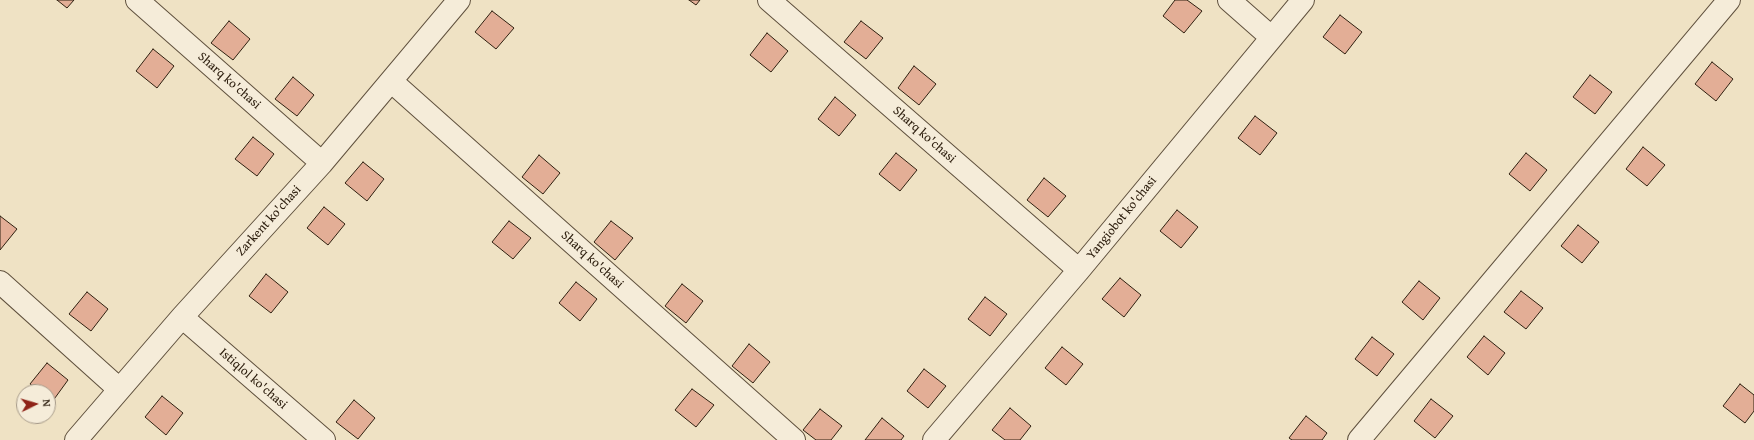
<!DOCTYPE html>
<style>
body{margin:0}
#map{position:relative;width:1754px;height:440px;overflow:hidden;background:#efe2c4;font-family:"Gentium Book Plus",serif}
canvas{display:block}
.north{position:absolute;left:16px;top:384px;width:40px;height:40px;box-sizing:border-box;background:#f5ecd9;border:1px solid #a69a89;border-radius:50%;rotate:85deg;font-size:11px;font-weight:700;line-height:16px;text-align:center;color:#2f2010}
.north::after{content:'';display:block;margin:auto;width:14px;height:18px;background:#8f2418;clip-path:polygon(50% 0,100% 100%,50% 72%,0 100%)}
</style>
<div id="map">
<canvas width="1754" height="440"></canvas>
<div class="north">N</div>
</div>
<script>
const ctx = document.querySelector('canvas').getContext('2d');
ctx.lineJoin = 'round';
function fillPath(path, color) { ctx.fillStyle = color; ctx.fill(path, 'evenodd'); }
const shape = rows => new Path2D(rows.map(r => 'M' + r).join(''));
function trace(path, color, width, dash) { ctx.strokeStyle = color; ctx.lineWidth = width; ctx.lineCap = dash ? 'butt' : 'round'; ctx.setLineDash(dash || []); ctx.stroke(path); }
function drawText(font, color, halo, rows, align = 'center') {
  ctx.font = font + ' "Gentium Book Plus",serif'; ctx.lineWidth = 3; ctx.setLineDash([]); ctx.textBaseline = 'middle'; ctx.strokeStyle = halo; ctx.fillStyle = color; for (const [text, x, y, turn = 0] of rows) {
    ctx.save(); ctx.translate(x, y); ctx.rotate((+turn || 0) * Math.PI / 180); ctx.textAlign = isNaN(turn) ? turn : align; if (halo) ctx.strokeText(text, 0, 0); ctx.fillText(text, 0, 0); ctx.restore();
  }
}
const building = shape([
 [57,0,74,0,67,8,57,0],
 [689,0,700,0,696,5,689,0],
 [1175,0,1187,0,1202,11,1184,33,1163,16,1175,0],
 [492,11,514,28,496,49,475,32,492,11],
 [1340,15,1362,32,1345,54,1323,37,1340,15],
 [229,21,250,39,233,60,211,43,229,21],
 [861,21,883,38,866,59,844,42,861,21],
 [767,33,788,51,771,72,750,55,767,33],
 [153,49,174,66,157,88,136,71,153,49],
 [1712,62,1733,79,1716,101,1695,84,1712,62],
 [914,66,936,84,919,105,898,88,914,66],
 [1590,75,1612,92,1595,114,1573,97,1590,75],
 [293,77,314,95,297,116,275,99,293,77],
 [835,97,856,115,839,136,818,119,835,97],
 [1255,116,1277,133,1260,155,1238,138,1255,116],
 [253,137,274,154,257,176,235,159,253,137],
 [1643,147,1665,165,1647,186,1626,169,1643,147],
 [896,153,917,170,900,191,879,174,896,153],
 [1526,153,1547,170,1530,191,1509,174,1526,153],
 [539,155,560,173,543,194,522,177,539,155],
 [363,162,384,179,367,201,345,183,363,162],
 [1044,178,1066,196,1048,217,1027,200,1044,178],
 [324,207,345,224,328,245,307,228,324,207],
 [1177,210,1198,227,1181,248,1160,231,1177,210],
 [0,216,17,229,0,250,0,216],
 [509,221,531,238,513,259,492,242,509,221],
 [611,221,633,238,615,260,594,242,611,221],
 [1578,225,1599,242,1582,263,1561,246,1578,225],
 [266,274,288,292,271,313,249,296,266,274],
 [1120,278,1141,295,1124,317,1102,299,1120,278],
 [1419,281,1440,298,1423,320,1402,302,1419,281],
 [576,282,597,299,580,321,559,303,576,282],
 [682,284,703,301,686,323,665,306,682,284],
 [1521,291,1543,308,1526,329,1504,312,1521,291],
 [87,292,108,309,91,331,69,314,87,292],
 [985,297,1007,314,990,336,968,319,985,297],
 [1484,336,1505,353,1488,375,1467,357,1484,336],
 [1372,337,1394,354,1377,376,1355,359,1372,337],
 [749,344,770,362,753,383,732,366,749,344],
 [1062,347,1083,364,1066,385,1045,368,1062,347],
 [47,363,68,380,52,402,48,399,48,392,40,392,30,384,47,363],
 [924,369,946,386,928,408,907,391,924,369],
 [1740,384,1754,395,1754,411,1745,423,1723,406,1740,384],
 [692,389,714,405,696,427,675,410,692,389],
 [162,396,183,413,166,435,145,417,162,396],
 [1431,399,1453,416,1435,438,1414,421,1431,399],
 [354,400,375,418,358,439,336,422,354,400],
 [1010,408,1031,426,1020,440,1005,440,992,430,1010,408],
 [820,409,842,426,831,440,816,440,803,430,820,409],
 [1306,416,1327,433,1322,440,1292,440,1289,438,1306,416],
 [882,418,904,436,901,440,865,440,882,418]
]);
const minor = shape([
 [137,0,322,163],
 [769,0,1079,270],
 [1229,0,1271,37],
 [391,81,794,440],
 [0,282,119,389],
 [182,317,324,440],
 [76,440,182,317,322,163,459,0],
 [934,440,1079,270,1303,0],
 [1359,440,1729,0]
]);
const streetNames = [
 ["Sharq ko'chasi",229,81,41],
 ["Sharq ko'chasi",924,135,41],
 ["Yangiobot ko'chasi",1122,218,-51],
 ["Zarkent ko'chasi",269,221,-48],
 ["Sharq ko'chasi",592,260,42],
 ["Istiqlol ko'chasi",253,379,41]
];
fillPath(building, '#e3ae96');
trace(building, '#2f2010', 1);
trace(minor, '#5f503d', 24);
trace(minor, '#f5ecd9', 22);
drawText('13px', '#2f2010', '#f5ecd9', streetNames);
</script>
